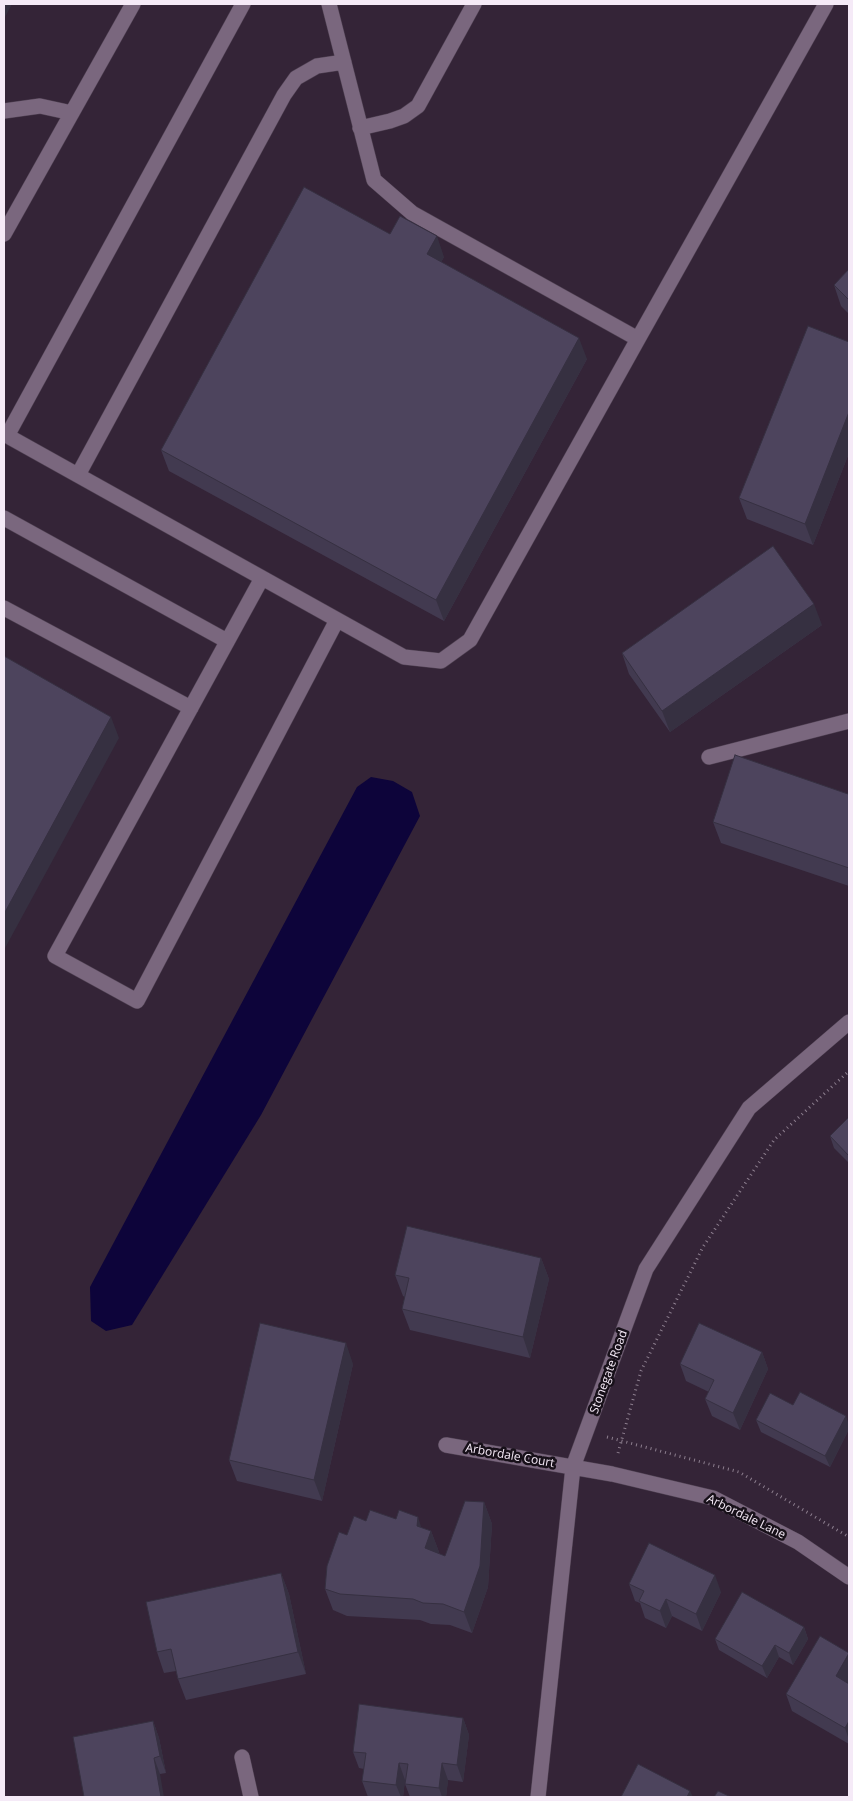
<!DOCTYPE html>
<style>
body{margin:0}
#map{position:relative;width:853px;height:1801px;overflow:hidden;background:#342437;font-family:"Open Sans",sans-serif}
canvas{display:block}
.frame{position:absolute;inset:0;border:5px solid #f5eaf7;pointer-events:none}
</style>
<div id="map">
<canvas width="853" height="1801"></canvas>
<div class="frame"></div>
</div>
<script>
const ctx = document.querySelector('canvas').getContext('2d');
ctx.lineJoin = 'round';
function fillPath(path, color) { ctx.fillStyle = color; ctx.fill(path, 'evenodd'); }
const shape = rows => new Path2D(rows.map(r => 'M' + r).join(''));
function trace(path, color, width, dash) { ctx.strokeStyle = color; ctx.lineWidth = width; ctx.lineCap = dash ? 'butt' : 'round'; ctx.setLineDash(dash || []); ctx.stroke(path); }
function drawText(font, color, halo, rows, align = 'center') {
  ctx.font = font + ' "Open Sans",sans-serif'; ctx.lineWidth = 5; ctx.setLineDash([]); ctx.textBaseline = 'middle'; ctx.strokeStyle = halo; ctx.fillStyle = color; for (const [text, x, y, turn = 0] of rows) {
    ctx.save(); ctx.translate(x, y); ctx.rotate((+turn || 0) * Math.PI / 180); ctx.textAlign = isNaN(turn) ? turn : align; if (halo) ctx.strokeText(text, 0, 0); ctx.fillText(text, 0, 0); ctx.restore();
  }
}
const water = shape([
 [371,777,393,781,412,792,420,816,261,1115,132,1325,106,1331,91,1321,90,1287,357,787]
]);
const path = shape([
 [607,1437,739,1472,849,1537],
 [618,1453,641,1371,703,1247,774,1140,849,1071]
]);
const minor = shape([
 [329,4,374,180,412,213,638,339,826,4],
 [4,111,40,106,72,113],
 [360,128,390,121,404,116,418,106,474,4],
 [4,234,133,4],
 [4,434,404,657,441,661,470,640,638,339],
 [7,436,243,4],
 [78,475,284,95,296,78,317,66,344,62],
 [4,518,227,641],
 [262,578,55,956,137,1001,337,620],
 [4,608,191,708],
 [709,757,849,721],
 [446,1445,612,1474,713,1498,798,1542,849,1577],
 [242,1757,251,1797],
 [538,1797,573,1467,646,1269,749,1108,849,1022]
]);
const wall = shape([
 [390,234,444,257,441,262,587,359,444,621,169,471,161,450],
 [849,269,849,314,841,306,834,285],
 [849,342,849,453,813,545,747,519,739,498],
 [822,625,670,732,629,674,622,653],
 [849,790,849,886,721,843,713,822,848,794],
 [849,1117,849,1163,834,1148,830,1136],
 [541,1258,549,1279,530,1358,410,1330,402,1309,405,1297,403,1296,395,1275],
 [762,1352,768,1369,740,1430,712,1416,705,1399,709,1392,686,1381,680,1364],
 [353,1364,322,1501,237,1481,229,1460],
 [756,1420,849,1425,849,1429,830,1467,761,1432],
 [484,1502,492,1524,488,1587,472,1633,450,1625,431,1624,420,1620,347,1616,333,1610,325,1589,347,1535,366,1521,396,1519,431,1531,439,1552,438,1553,445,1556],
 [281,1573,289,1594,306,1674,186,1700,178,1679,176,1671,164,1673,157,1652],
 [629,1584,721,1592,702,1631,672,1616,666,1628,645,1618,640,1603,635,1601],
 [804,1627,808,1639,793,1665,779,1657,767,1678,719,1650,715,1639],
 [848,1683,849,1684,849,1744,792,1711,786,1694],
 [463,1718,469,1735,463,1782,448,1780,446,1797,410,1797,405,1784,405,1780,403,1797,368,1797,362,1781,364,1769,359,1768,353,1752],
 [153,1721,159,1738,166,1773,160,1774,84,1797]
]);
const shadedWall = shape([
 [4,4,12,4,4,19],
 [437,236,444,257,434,275,427,254],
 [579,338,587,359,444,621,436,600],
 [849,412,849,453,813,545,805,524],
 [814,604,822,625,670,732,662,711],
 [111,717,119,738,4,950,4,914],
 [541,1258,549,1279,530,1358,523,1337],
 [346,1343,353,1364,322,1501,314,1480],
 [762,1352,768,1369,740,1430,733,1413],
 [846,1416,849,1425,849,1429,830,1467,825,1456],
 [484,1502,492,1524,488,1587,472,1633,464,1612],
 [418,1517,425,1539,431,1531,439,1552,432,1569,417,1526],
 [281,1573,289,1594,306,1674,298,1652],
 [715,1575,721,1592,702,1631,696,1614],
 [666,1599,672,1616,666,1628,660,1611],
 [804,1627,808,1639,793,1665,789,1653],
 [775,1645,779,1657,767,1678,762,1666],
 [849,1654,849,1681,842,1693,836,1676],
 [463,1718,469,1735,463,1782,457,1765],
 [153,1721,159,1738,166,1773,160,1756],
 [849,1721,849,1740,845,1728],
 [154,1758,160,1774,164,1797,161,1797],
 [399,1763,405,1780,403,1797,401,1797,396,1785],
 [442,1763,448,1780,446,1797,442,1797,439,1788],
 [690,1791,693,1797,687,1797]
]);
const building = shape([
 [304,187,390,234,400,216,437,236,427,254,579,338,436,600,161,450,304,187],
 [849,269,849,300,834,285,849,269],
 [808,326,849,342,849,412,805,524,739,498,808,326],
 [773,546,814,604,662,711,622,653,773,546],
 [4,656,111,717,4,914,4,656],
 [735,755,848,794,849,790,849,868,713,822,735,755],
 [849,1117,849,1156,830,1136,849,1117],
 [407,1226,541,1258,523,1337,402,1309,409,1278,395,1275,407,1226],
 [260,1323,346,1343,314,1480,229,1460,260,1323],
 [699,1323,762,1352,733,1413,705,1399,714,1380,680,1364,699,1323],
 [800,1392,846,1416,825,1456,756,1420,770,1393,793,1405,800,1392],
 [465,1501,484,1502,480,1566,464,1612,443,1604,423,1603,413,1599,340,1594,325,1589,327,1566,339,1532,347,1535,354,1516,366,1521,370,1510,396,1519,399,1510,418,1517,417,1526,431,1531,425,1548,445,1556,465,1501],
 [649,1543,715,1575,696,1614,666,1599,660,1611,639,1601,644,1591,629,1584,649,1543],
 [281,1573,298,1652,178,1679,171,1649,157,1652,146,1602,281,1573],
 [742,1592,804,1627,789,1653,775,1645,762,1666,715,1639,742,1592],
 [820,1636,849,1653,836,1676,849,1684,849,1721,845,1728,786,1694,820,1636],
 [359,1704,463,1718,457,1765,442,1763,439,1788,405,1784,408,1764,399,1763,396,1785,362,1781,366,1753,353,1752,359,1704],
 [153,1721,160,1756,154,1758,161,1797,84,1797,73,1737,153,1721],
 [638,1764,690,1791,687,1797,621,1797,638,1764],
 [718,1791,731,1797,714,1797,718,1791]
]);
const streetNames = [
 ["Stonegate Road",609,1372,-70],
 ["Arbordale Court",510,1456,10],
 ["Arbordale Lane",746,1517,26]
];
fillPath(water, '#0d043a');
trace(minor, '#4f4152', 16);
trace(path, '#8d7f8f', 3, [1, 4]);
trace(minor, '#7a677e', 15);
fillPath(wall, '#423a50');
fillPath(shadedWall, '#363041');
fillPath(building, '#4d445d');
trace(building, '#363041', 1);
drawText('12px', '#f5eaf7', '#171019', streetNames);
</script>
